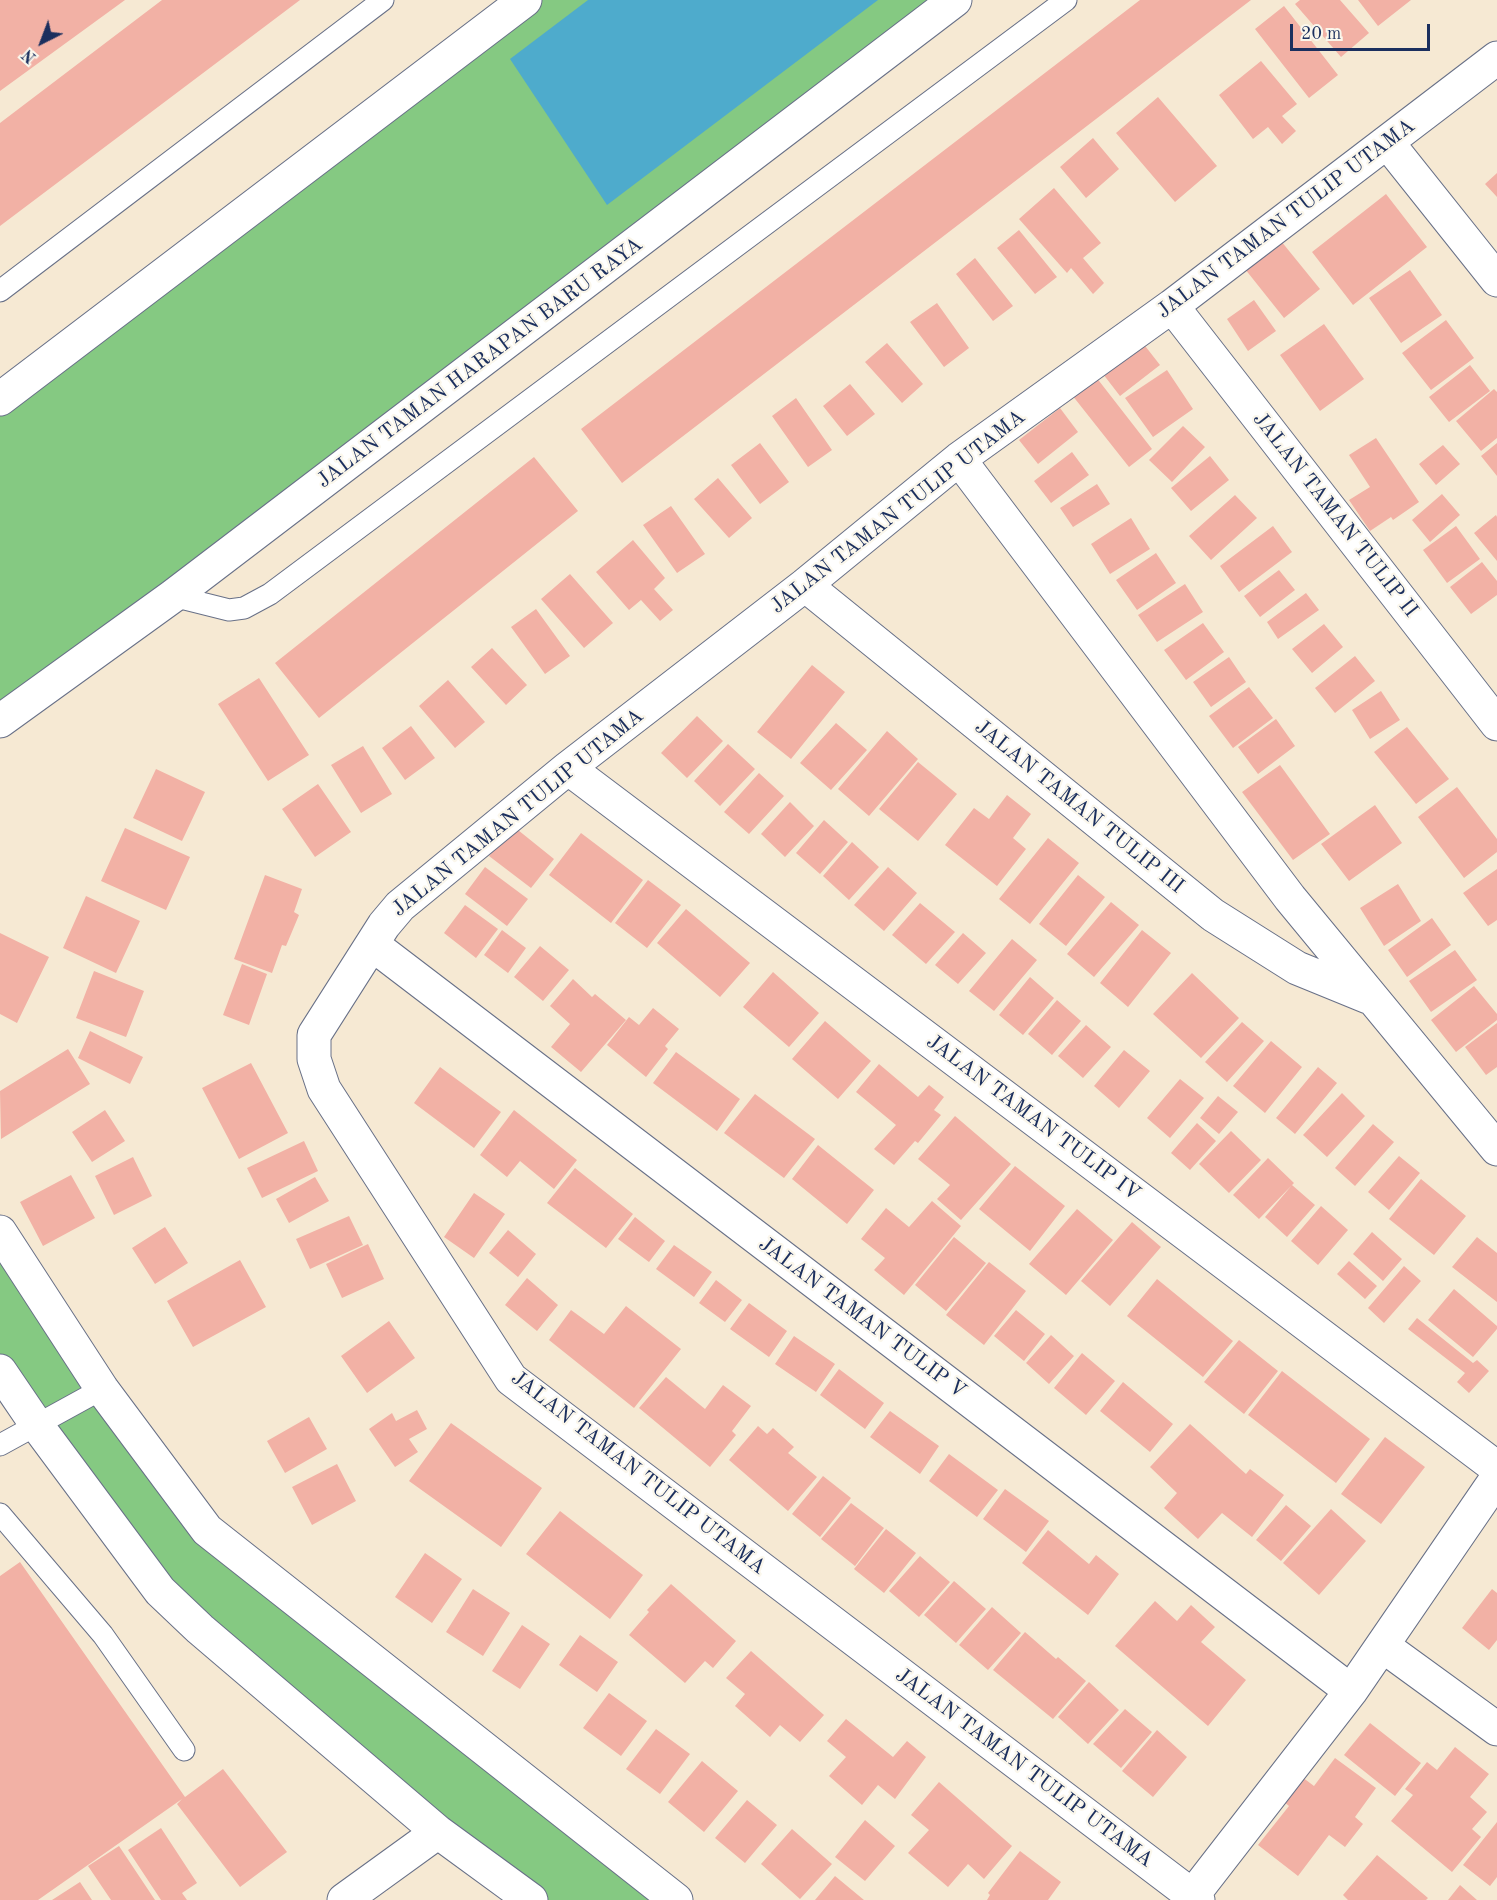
<!DOCTYPE html>
<style>
body{margin:0}
#map{position:relative;width:1497px;height:1900px;overflow:hidden;background:#f6e9d3;font-family:"Old Standard TT",serif}
canvas{display:block}
.north{position:absolute;left:12px;top:12px;width:60px;height:60px;-webkit-text-stroke:4px #fbf7ec;paint-order:stroke;rotate:222deg;font-size:16px;font-weight:700;line-height:24px;text-align:center;color:#1b2f5e}
.north::after{content:'';display:block;margin:auto;width:21px;height:27px;background:#1b2f5e;clip-path:polygon(50% 0,100% 100%,50% 72%,0 100%)}
.scale{position:absolute;left:1290px;top:24px;width:140px;height:27px;box-sizing:border-box;border:3px solid #1b2f5e;border-top:0;padding-left:8px;font-size:18px;line-height:21px;white-space:nowrap;color:#1b2f5e;-webkit-text-stroke:4px #fbf7ec;paint-order:stroke}
</style>
<div id="map">
<canvas width="1497" height="1900"></canvas>
<div class="north">N</div>
<div class="scale">20 m</div>
</div>
<script>
const ctx = document.querySelector('canvas').getContext('2d');
ctx.lineJoin = 'round';
function fillPath(path, color) { ctx.fillStyle = color; ctx.fill(path, 'evenodd'); }
const shape = rows => new Path2D(rows.map(r => 'M' + r).join(''));
function trace(path, color, width, dash) { ctx.strokeStyle = color; ctx.lineWidth = width; ctx.lineCap = dash ? 'butt' : 'round'; ctx.setLineDash(dash || []); ctx.stroke(path); }
function drawText(font, color, halo, rows, align = 'center') {
  ctx.font = font + ' "Old Standard TT",serif'; ctx.lineWidth = 4.5; ctx.setLineDash([]); ctx.textBaseline = 'middle'; ctx.strokeStyle = halo; ctx.fillStyle = color; for (const [text, x, y, turn = 0] of rows) {
    ctx.save(); ctx.translate(x, y); ctx.rotate((+turn || 0) * Math.PI / 180); ctx.textAlign = isNaN(turn) ? turn : align; if (halo) ctx.strokeText(text, 0, 0); ctx.fillText(text, 0, 0); ctx.restore();
  }
}
const green = shape([
 [525,0,955,0,0,721,0,399],
 [0,1232,207,1530,676,1900,531,1900,200,1629,0,1371]
]);
const water = shape([
 [588,0,878,0,607,205,510,59]
]);
const building = shape([
 [0,0,125,0,0,91],
 [162,0,300,0,0,226,0,123],
 [1140,0,1251,0,622,483,581,429],
 [1300,0,1340,0,1369,33,1341,57,1295,4],
 [1358,0,1411,0,1378,26],
 [1284,6,1338,75,1309,98,1255,29],
 [1261,61,1297,104,1282,116,1296,131,1282,144,1268,127,1253,139,1219,95],
 [1158,97,1217,166,1175,202,1116,133],
 [1093,138,1119,169,1086,198,1060,167],
 [1497,173,1497,197,1485,184],
 [1054,188,1101,243,1083,258,1104,283,1093,294,1071,268,1067,273,1019,219],
 [1386,194,1427,247,1353,305,1312,252],
 [1019,230,1057,277,1035,294,997,248],
 [1281,241,1320,289,1284,318,1245,269],
 [975,258,1013,306,993,321,956,274],
 [1410,270,1442,315,1401,343,1369,298],
 [1254,300,1276,331,1248,351,1227,319],
 [937,303,969,348,944,367,910,322],
 [1446,320,1474,358,1431,390,1402,353],
 [1324,324,1364,379,1320,411,1280,355],
 [1142,342,1160,365,1120,396,1103,374],
 [887,343,923,384,902,403,865,362],
 [1470,365,1490,391,1449,422,1429,397],
 [1167,370,1193,409,1153,437,1125,398],
 [1096,377,1152,449,1129,467,1072,395],
 [850,384,875,414,847,436,823,406],
 [1494,389,1497,392,1497,438,1481,451,1456,421],
 [796,398,832,450,808,467,772,416],
 [1060,408,1078,432,1038,464,1019,440],
 [1183,426,1205,447,1172,482,1149,460],
 [1376,438,1419,502,1393,520,1391,517,1370,531,1349,500,1370,487,1349,455],
 [760,443,789,482,760,504,731,465],
 [1497,443,1497,476,1481,456],
 [1443,445,1460,464,1436,485,1419,464],
 [1072,452,1089,475,1051,503,1034,481],
 [1210,456,1229,480,1191,511,1171,488],
 [534,457,578,511,319,718,275,663],
 [718,478,752,518,729,538,694,499],
 [1097,484,1110,504,1073,527,1060,508],
 [1442,494,1460,515,1430,542,1412,520],
 [1235,495,1257,518,1211,560,1189,536],
 [671,506,705,554,677,573,643,525],
 [1496,515,1497,517,1497,561,1474,533],
 [1131,518,1150,549,1110,574,1091,544],
 [1273,526,1292,552,1239,592,1220,566],
 [1456,526,1480,559,1447,583,1423,550],
 [633,540,665,578,654,589,673,610,660,621,641,600,629,610,596,572],
 [1156,553,1176,583,1137,610,1116,580],
 [1482,562,1497,581,1497,595,1471,614,1450,587],
 [1279,570,1295,590,1260,617,1244,596],
 [570,574,613,623,584,648,541,599],
 [1185,584,1203,612,1157,642,1138,615],
 [1306,593,1319,610,1278,639,1267,622],
 [536,609,570,656,545,674,511,627],
 [1203,623,1224,652,1186,680,1164,650],
 [1324,624,1343,647,1312,673,1292,649],
 [492,648,527,685,506,705,471,667],
 [1355,656,1375,681,1335,713,1315,688],
 [1229,657,1246,682,1211,707,1193,682],
 [812,665,845,692,791,759,757,732],
 [259,678,309,755,268,781,218,704],
 [448,680,485,722,455,748,419,706],
 [1249,687,1273,718,1233,748,1209,716],
 [1381,691,1400,720,1370,739,1352,710],
 [697,716,723,741,687,778,661,753],
 [1276,719,1295,746,1258,774,1238,747],
 [836,723,867,750,831,790,800,763],
 [411,726,435,758,405,780,382,748],
 [1407,727,1449,779,1416,804,1374,752],
 [887,731,918,759,869,816,838,789],
 [728,744,755,769,720,806,694,781],
 [363,746,392,794,361,813,331,765],
 [918,762,957,794,918,841,879,809],
 [1280,765,1330,834,1293,860,1242,792],
 [156,769,205,792,182,841,133,818],
 [759,773,784,796,749,834,724,812],
 [318,784,351,832,315,857,282,809],
 [1457,787,1497,839,1497,852,1464,878,1418,817],
 [1007,795,1031,814,1013,838,1026,849,997,886,945,845,974,808,989,819],
 [790,802,814,826,785,857,761,834],
 [1375,805,1402,843,1349,881,1321,844],
 [824,820,848,842,820,874,796,853],
 [513,826,554,859,531,888,489,856],
 [125,828,190,857,166,910,101,881],
 [581,833,643,880,611,923,549,875],
 [1048,838,1079,863,1030,924,999,899],
 [852,842,879,867,849,900,823,876],
 [485,867,528,899,507,926,465,894],
 [888,867,917,893,884,931,854,905],
 [1497,869,1497,920,1488,926,1463,893],
 [265,875,302,889,294,912,299,915,286,946,282,945,272,973,234,959],
 [1078,875,1105,897,1066,946,1039,924],
 [648,880,681,905,647,948,615,923],
 [1398,884,1421,921,1384,946,1360,908],
 [86,896,140,921,116,973,63,948],
 [1111,902,1139,925,1094,977,1067,954],
 [920,903,955,932,926,964,892,935],
 [465,905,498,929,476,958,444,933],
 [686,909,750,963,720,997,657,943],
 [1432,918,1451,945,1407,977,1388,950],
 [502,930,526,948,508,973,484,955],
 [1142,930,1171,953,1128,1007,1100,983],
 [0,933,49,957,17,1023,0,1014],
 [963,933,986,953,958,984,935,965],
 [1012,939,1037,960,994,1011,969,991],
 [540,946,569,970,543,1001,514,977],
 [1455,950,1477,980,1431,1012,1409,981],
 [242,964,267,974,249,1025,223,1015],
 [94,971,144,991,126,1037,76,1018],
 [773,972,819,1013,789,1047,743,1007],
 [1192,973,1239,1018,1201,1058,1153,1014],
 [1030,977,1054,998,1023,1035,999,1015],
 [573,979,592,997,595,994,626,1020,581,1072,551,1047,570,1024,550,1006],
 [1474,986,1497,1014,1497,1020,1456,1052,1431,1020],
 [1057,1000,1081,1021,1052,1055,1028,1034],
 [653,1008,679,1029,665,1046,668,1049,646,1077,607,1045,629,1017,639,1025],
 [825,1021,871,1061,838,1099,792,1059],
 [1242,1022,1264,1041,1227,1082,1205,1062],
 [1497,1023,1497,1067,1486,1075,1465,1047],
 [1086,1025,1111,1047,1083,1078,1058,1056],
 [90,1031,143,1057,130,1084,78,1058],
 [1271,1041,1302,1067,1265,1113,1233,1086],
 [68,1049,90,1084,1,1139,0,1091],
 [1124,1050,1150,1071,1119,1108,1094,1086],
 [676,1052,740,1099,717,1131,653,1083],
 [251,1063,288,1133,239,1159,202,1088],
 [879,1064,918,1097,929,1085,944,1097,934,1110,941,1115,918,1143,915,1141,894,1165,874,1149,896,1125,856,1092],
 [440,1067,501,1112,474,1148,414,1103],
 [1318,1067,1337,1083,1295,1134,1276,1118],
 [1180,1079,1204,1098,1170,1138,1147,1118],
 [1342,1093,1365,1116,1327,1157,1303,1135],
 [755,1094,815,1139,784,1178,724,1133],
 [1218,1096,1238,1112,1219,1134,1200,1118],
 [105,1110,125,1141,92,1162,72,1132],
 [514,1110,577,1160,554,1189,520,1161,507,1177,480,1155],
 [955,1116,1011,1164,961,1220,937,1199,950,1185,918,1159],
 [1197,1123,1216,1141,1190,1170,1171,1153],
 [1373,1124,1394,1142,1355,1186,1335,1168],
 [1231,1131,1261,1160,1229,1193,1199,1164],
 [304,1141,318,1171,262,1198,247,1168],
 [818,1145,874,1190,847,1224,792,1179],
 [1399,1156,1420,1173,1389,1210,1368,1192],
 [133,1157,152,1196,114,1215,95,1176],
 [1268,1158,1294,1183,1259,1219,1233,1195],
 [1015,1166,1065,1206,1030,1251,979,1209],
 [575,1168,633,1214,606,1248,547,1203],
 [71,1175,95,1218,43,1246,20,1202],
 [315,1177,329,1201,289,1223,276,1199],
 [1421,1179,1466,1216,1434,1255,1389,1219],
 [1292,1185,1315,1205,1287,1237,1265,1217],
 [474,1193,505,1214,474,1258,444,1237],
 [932,1201,961,1226,904,1295,874,1270,885,1258,861,1239,886,1208,909,1227],
 [1321,1206,1348,1230,1318,1265,1291,1241],
 [1077,1209,1113,1240,1066,1295,1029,1264],
 [349,1216,363,1245,310,1269,296,1239],
 [635,1217,665,1241,649,1262,618,1239],
 [1132,1222,1161,1247,1110,1306,1081,1281],
 [165,1227,188,1263,155,1284,132,1248],
 [508,1230,536,1254,518,1277,489,1253],
 [1372,1232,1402,1259,1383,1281,1353,1254],
 [954,1237,986,1263,946,1311,915,1285],
 [1477,1237,1497,1253,1497,1302,1452,1267],
 [368,1244,384,1279,342,1298,326,1264],
 [674,1245,712,1272,694,1297,656,1269],
 [240,1260,266,1307,193,1347,167,1301],
 [1349,1261,1377,1286,1365,1299,1337,1274],
 [989,1262,1026,1291,984,1345,946,1315],
 [1404,1266,1421,1281,1384,1323,1368,1308],
 [527,1278,558,1305,537,1331,505,1305],
 [1157,1279,1233,1341,1203,1377,1127,1316],
 [716,1280,742,1300,725,1322,699,1303],
 [1454,1289,1497,1326,1497,1329,1473,1357,1428,1320],
 [749,1303,787,1331,769,1357,730,1329],
 [626,1306,681,1349,634,1408,549,1340,571,1310,604,1334],
 [1016,1310,1045,1334,1024,1361,994,1336],
 [1417,1318,1473,1363,1477,1360,1489,1371,1469,1393,1457,1382,1465,1373,1408,1329],
 [389,1321,415,1358,367,1393,341,1356],
 [1051,1335,1074,1356,1049,1384,1026,1363],
 [794,1336,835,1364,816,1392,775,1364],
 [1239,1340,1278,1371,1244,1414,1204,1382],
 [1082,1353,1115,1381,1086,1415,1054,1388],
 [839,1369,884,1403,865,1429,820,1395],
 [1282,1371,1370,1439,1336,1483,1248,1415],
 [666,1377,705,1409,723,1385,751,1406,732,1431,736,1435,710,1467,639,1408],
 [1123,1382,1173,1424,1150,1452,1100,1411],
 [417,1410,427,1429,409,1439,418,1452,395,1467,369,1429,392,1413,396,1421],
 [890,1411,939,1446,920,1474,870,1437],
 [309,1417,327,1449,285,1473,267,1441],
 [451,1423,542,1488,501,1547,409,1481],
 [1190,1424,1246,1474,1250,1469,1284,1495,1252,1537,1222,1513,1198,1539,1164,1508,1177,1493,1150,1467],
 [758,1426,767,1434,773,1428,794,1447,788,1453,817,1477,788,1511,729,1460],
 [1385,1437,1425,1467,1381,1524,1341,1494],
 [949,1454,998,1490,977,1517,929,1481],
 [337,1464,356,1501,312,1525,292,1487],
 [823,1476,851,1498,820,1537,792,1514],
 [1005,1489,1049,1521,1026,1552,983,1519],
 [851,1503,884,1528,855,1566,821,1539],
 [1286,1505,1311,1526,1281,1561,1256,1540],
 [1331,1509,1366,1541,1319,1595,1283,1563],
 [560,1511,643,1575,610,1619,526,1554],
 [886,1529,916,1553,884,1593,854,1569],
 [1048,1530,1089,1564,1096,1555,1119,1574,1088,1615,1022,1563],
 [425,1553,462,1579,432,1623,395,1597],
 [920,1556,950,1582,919,1617,889,1591],
 [20,1562,185,1797,223,1769,287,1852,240,1887,177,1804,182,1799,38,1900,0,1900,0,1576],
 [954,1581,986,1609,956,1643,924,1615],
 [671,1584,736,1641,713,1668,705,1661,685,1683,629,1635,649,1612,647,1610],
 [473,1589,510,1613,483,1656,446,1632],
 [1492,1589,1497,1593,1497,1640,1489,1650,1462,1628],
 [1155,1601,1177,1621,1191,1605,1215,1627,1201,1642,1246,1680,1208,1726,1115,1646],
 [992,1607,1021,1633,988,1670,959,1645],
 [522,1625,550,1644,520,1689,492,1671],
 [1025,1632,1056,1659,1058,1657,1086,1681,1053,1719,993,1670],
 [580,1635,618,1662,597,1692,559,1665],
 [751,1651,824,1715,800,1742,780,1725,770,1737,735,1706,745,1694,726,1678],
 [1089,1682,1119,1710,1088,1744,1058,1717],
 [609,1693,647,1721,621,1756,583,1728],
 [1125,1709,1152,1732,1121,1768,1093,1744],
 [846,1719,893,1757,907,1741,926,1757,895,1799,878,1785,862,1805,829,1776,846,1757,827,1741],
 [1370,1723,1421,1763,1395,1796,1344,1755],
 [656,1729,690,1754,660,1794,626,1769],
 [1157,1730,1187,1757,1153,1797,1122,1771],
 [1455,1747,1489,1774,1470,1797,1487,1812,1472,1829,1481,1837,1452,1872,1391,1821,1413,1795,1405,1789,1427,1762,1437,1770],
 [1335,1758,1376,1788,1355,1817,1363,1824,1345,1847,1329,1835,1298,1876,1258,1845,1289,1806,1283,1801,1302,1777,1314,1786],
 [702,1761,738,1791,704,1832,668,1802],
 [939,1782,1012,1846,984,1879,968,1864,948,1887,908,1853,929,1830,911,1815],
 [747,1800,777,1825,745,1863,715,1838],
 [865,1820,895,1846,865,1881,835,1857],
 [1497,1822,1497,1877,1490,1886,1463,1865],
 [161,1828,197,1883,182,1893,187,1900,161,1900,128,1850],
 [792,1829,832,1864,800,1899,761,1864],
 [119,1846,155,1900,111,1900,88,1866],
 [1020,1851,1061,1882,1048,1900,987,1900,990,1895,988,1893],
 [1377,1855,1428,1898,1426,1900,1348,1900,1343,1895],
 [835,1876,864,1900,815,1900],
 [80,1882,92,1900,52,1900],
 [1460,1885,1477,1900,1448,1900]
]);
const lane = shape([
 [0,291,383,0],
 [173,596,229,610,244,608,270,594,1066,0],
 [0,1445,102,1389],
 [0,1514,103,1635,184,1750]
]);
const street = shape([
 [1387,142,1497,280],
 [1172,306,1497,724],
 [959,459,1290,898,1497,1149],
 [805,585,1213,915,1297,968,1368,997],
 [568,768,1497,1468],
 [373,945,1351,1691],
 [0,1232,102,1389,207,1530,676,1900],
 [0,1371,36,1424,160,1591,200,1629,438,1832,531,1900],
 [1383,1646,1497,1729],
 [344,1900,438,1832],
 [1189,1900,1351,1691,1497,1478],
 [1198,1900,511,1379,324,1089,314,1059,314,1035,384,925,400,906,568,768,805,585,959,459,1172,306,1497,58]
]);
const secondary = shape([
 [0,399,525,0],
 [0,721,173,596,955,0]
]);
const streetNames = [
 ["JALAN TAMAN TULIP UTAMA",1286,219,-37],
 ["JALAN TAMAN HARAPAN BARU RAYA",480,363,-37],
 ["JALAN TAMAN TULIP UTAMA",898,512,-38],
 ["JALAN TAMAN TULIP II",1335,515,52],
 ["JALAN TAMAN TULIP III",1079,807,39],
 ["JALAN TAMAN TULIP UTAMA",518,813,-39],
 ["JALAN TAMAN TULIP IV",1033,1118,37],
 ["JALAN TAMAN TULIP V",862,1318,37],
 ["JALAN TAMAN TULIP UTAMA",638,1473,38],
 ["JALAN TAMAN TULIP UTAMA",1024,1768,37]
];
fillPath(green, '#85c982');
fillPath(water, '#4eabcc');
fillPath(building, '#f2b1a5');
trace(lane, '#687087', 23);
trace(street, '#687087', 35);
trace(secondary, '#687087', 35);
trace(lane, '#fff', 21);
trace(street, '#fff', 33);
trace(secondary, '#fff', 33);
drawText('21px', '#1b2f5e', '#fbf7ec', streetNames);
</script>
